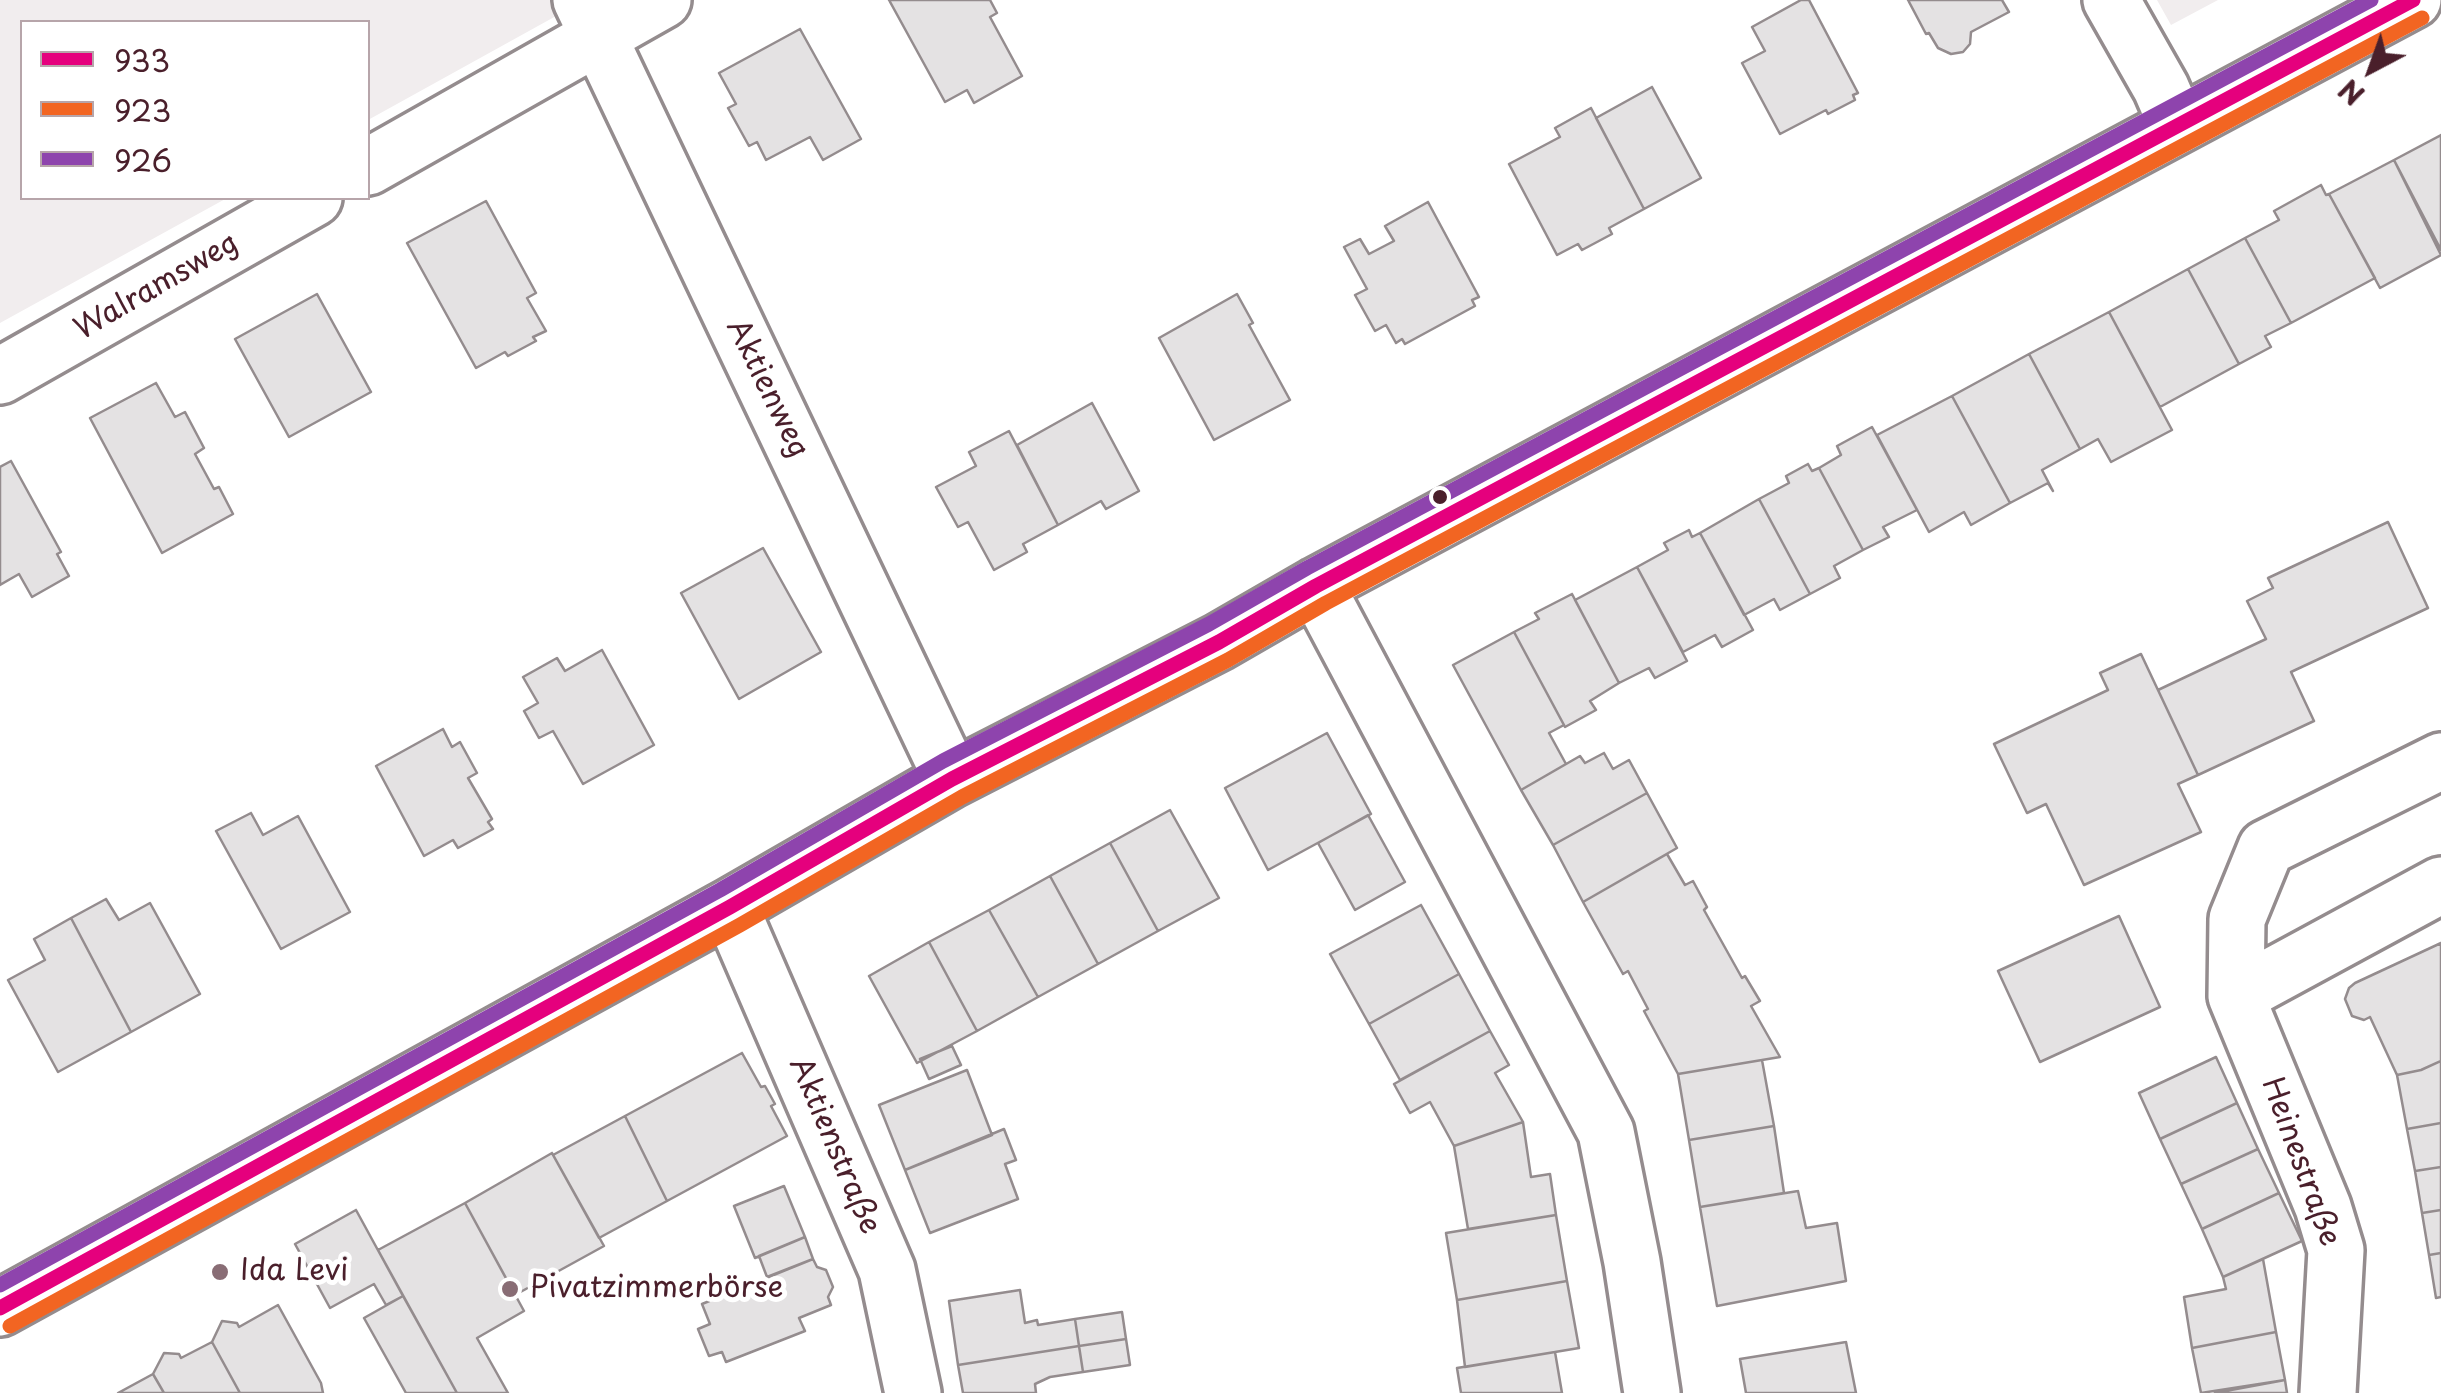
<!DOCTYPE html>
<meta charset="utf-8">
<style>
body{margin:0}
#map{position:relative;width:2441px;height:1393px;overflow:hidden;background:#fff;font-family:"Playpen Sans",sans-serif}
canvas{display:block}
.legend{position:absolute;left:20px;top:20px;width:350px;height:180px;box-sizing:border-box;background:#fff;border:2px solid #b7a5aa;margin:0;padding:12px 18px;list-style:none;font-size:30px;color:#4a1f2b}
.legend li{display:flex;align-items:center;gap:20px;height:50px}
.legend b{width:50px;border:2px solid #b7a5aa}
.north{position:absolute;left:2321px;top:20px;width:100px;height:100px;-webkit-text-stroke:8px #fff;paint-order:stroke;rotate:221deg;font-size:28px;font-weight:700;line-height:40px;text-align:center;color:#4a1f2b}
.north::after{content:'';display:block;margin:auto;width:35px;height:45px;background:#4a1f2b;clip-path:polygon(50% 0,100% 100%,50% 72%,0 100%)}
</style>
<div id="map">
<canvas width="2441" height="1393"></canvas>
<ul class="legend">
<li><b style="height:12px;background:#e5007d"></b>933</li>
<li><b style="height:12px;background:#f26522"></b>923</li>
<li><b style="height:12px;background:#8e44ad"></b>926</li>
</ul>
<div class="north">N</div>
</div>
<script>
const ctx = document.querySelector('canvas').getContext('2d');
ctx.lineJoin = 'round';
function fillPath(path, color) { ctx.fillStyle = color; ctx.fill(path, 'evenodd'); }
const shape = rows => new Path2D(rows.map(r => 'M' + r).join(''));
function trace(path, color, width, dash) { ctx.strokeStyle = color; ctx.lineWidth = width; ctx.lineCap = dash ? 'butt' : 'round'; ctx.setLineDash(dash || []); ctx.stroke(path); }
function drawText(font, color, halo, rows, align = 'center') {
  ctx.font = font + ' "Playpen Sans",sans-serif'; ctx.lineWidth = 10; ctx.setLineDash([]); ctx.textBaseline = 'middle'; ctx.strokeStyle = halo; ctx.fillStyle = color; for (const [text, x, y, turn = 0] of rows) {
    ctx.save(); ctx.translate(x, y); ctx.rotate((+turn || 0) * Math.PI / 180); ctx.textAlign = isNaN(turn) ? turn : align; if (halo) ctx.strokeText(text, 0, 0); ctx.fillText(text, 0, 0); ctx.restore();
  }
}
const built = shape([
 [0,0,585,0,368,120,368,22,22,22,22,198,227,198,0,323],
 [2157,0,2218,0,2171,25]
]);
const building = shape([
 [889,0,990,0,997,13,990,17,1022,76,974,103,967,90,945,102,889,0],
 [1801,0,1809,0,1858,93,1853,95,1855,100,1828,114,1826,110,1780,134,1742,63,1765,51,1752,27,1801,0],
 [1908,0,2002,0,2009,12,1971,32,1970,44,1963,52,1951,54,1938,48,1929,33,1926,34,1908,0],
 [800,29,861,139,823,160,810,137,766,160,757,142,749,146,728,108,736,104,719,73,800,29],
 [1652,87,1701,178,1644,209,1596,118,1652,87],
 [1591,108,1644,209,1609,228,1612,234,1582,250,1578,244,1557,255,1509,164,1560,137,1555,128,1591,108],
 [2441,135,2441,250,2394,160,2441,135],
 [2394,160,2441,255,2380,288,2329,194,2394,160],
 [2321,185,2326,195,2329,194,2375,278,2291,323,2245,238,2279,220,2274,211,2321,185],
 [486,201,536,293,527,298,546,331,533,337,536,341,508,356,505,352,476,368,407,243,486,201],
 [1428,202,1479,297,1472,300,1475,306,1405,344,1402,339,1396,343,1386,325,1375,331,1355,295,1367,289,1344,247,1360,239,1369,254,1394,241,1385,226,1428,202],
 [2245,238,2291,323,2265,336,2271,347,2239,364,2188,269,2245,238],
 [2188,269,2239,364,2160,407,2109,312,2188,269],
 [317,294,371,392,289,437,235,339,317,294],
 [1237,294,1253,323,1249,325,1290,400,1214,440,1159,338,1237,294],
 [2109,312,2172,430,2111,462,2098,439,2080,449,2029,354,2109,312],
 [2029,354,2080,449,2042,470,2053,491,2048,483,2010,503,1952,396,2029,354],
 [156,383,175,417,185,412,204,448,195,454,214,489,219,487,233,514,162,553,90,418,156,383],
 [1952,396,2010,503,1971,525,1964,512,1929,532,1877,435,1952,396],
 [1092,403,1139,491,1106,509,1101,501,1058,525,1017,445,1092,403],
 [1872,427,1917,510,1883,527,1889,537,1863,550,1819,468,1841,455,1837,446,1872,427],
 [1009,431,1058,525,1023,544,1027,552,994,570,968,522,958,527,936,487,976,466,969,452,1009,431],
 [11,461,61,552,57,554,69,576,32,597,19,574,0,585,0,467,11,461],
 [1808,464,1812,471,1819,468,1863,550,1834,566,1840,578,1810,594,1759,499,1789,483,1786,476,1808,464],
 [1759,499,1810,594,1780,610,1774,599,1744,615,1700,533,1759,499],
 [2388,522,2428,608,2291,672,2314,721,2198,775,2158,690,2266,639,2247,601,2273,588,2268,578,2388,522],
 [1689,530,1692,537,1700,533,1753,630,1722,647,1715,635,1683,652,1637,567,1668,550,1664,543,1689,530],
 [763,548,821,652,739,699,681,593,763,548],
 [1637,567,1687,661,1655,678,1649,668,1619,683,1575,600,1637,567],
 [1572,594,1619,683,1590,701,1596,710,1565,727,1514,632,1539,619,1535,613,1572,594],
 [1514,632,1564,725,1549,733,1566,764,1521,790,1453,665,1514,632],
 [602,650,654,745,583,784,553,731,539,738,524,711,538,703,523,677,557,658,565,671,602,650],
 [2141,654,2198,775,2178,784,2201,832,2084,885,2046,804,2027,813,1994,744,2108,690,2100,673,2141,654],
 [443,729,452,747,460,742,477,773,468,778,492,819,488,822,493,829,458,848,453,840,424,856,376,766,443,729],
 [1327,733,1371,814,1268,870,1225,788,1327,733],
 [1604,753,1613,769,1629,760,1647,793,1553,845,1521,790,1580,756,1585,763,1604,753],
 [1647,793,1677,848,1583,902,1553,845,1647,793],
 [1170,810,1219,898,1158,931,1110,843,1170,810],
 [251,813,263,835,298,816,350,912,281,949,216,831,251,813],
 [1368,815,1405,882,1355,910,1318,843,1368,815],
 [1110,843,1158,931,1098,964,1050,876,1110,843],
 [1667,854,1685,885,1693,881,1707,907,1704,910,1742,978,1745,976,1760,1001,1751,1006,1780,1057,1678,1074,1644,1011,1648,1009,1628,971,1623,974,1583,902,1667,854],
 [1050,876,1098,964,1038,997,989,910,1050,876],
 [106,899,119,920,150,903,200,994,131,1032,71,918,106,899],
 [1421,905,1459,974,1369,1024,1330,954,1421,905],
 [989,910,1038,997,977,1031,929,942,989,910],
 [2119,916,2160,1007,2040,1062,1998,971,2119,916],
 [71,918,131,1032,58,1072,8,980,45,960,34,939,71,918],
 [929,942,977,1031,917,1063,869,976,929,942],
 [2441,943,2441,1061,2421,1070,2397,1075,2370,1017,2364,1020,2352,1016,2345,999,2349,988,2355,983,2441,943],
 [1459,974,1490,1031,1400,1080,1369,1024,1459,974],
 [1490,1031,1509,1065,1495,1073,1523,1122,1454,1146,1430,1102,1410,1113,1394,1084,1490,1031],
 [952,1046,961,1065,929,1079,920,1059,952,1046],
 [742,1053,761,1087,765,1086,775,1104,771,1106,787,1136,667,1201,625,1116,742,1053],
 [2216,1057,2237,1103,2160,1139,2139,1093,2216,1057],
 [1762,1060,1774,1126,1689,1140,1678,1074,1762,1060],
 [2441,1061,2441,1123,2407,1129,2397,1075,2421,1070,2441,1061],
 [967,1070,992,1135,905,1170,879,1105,967,1070],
 [2237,1103,2258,1149,2181,1184,2160,1139,2237,1103],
 [625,1116,667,1201,599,1238,553,1155,625,1116],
 [1523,1122,1531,1177,1550,1174,1556,1215,1468,1229,1454,1146,1523,1122],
 [2441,1123,2441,1167,2415,1171,2407,1129,2441,1123],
 [1774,1126,1784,1193,1700,1207,1689,1140,1774,1126],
 [1004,1129,1016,1160,1005,1164,1018,1199,930,1233,905,1170,1004,1129],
 [2258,1149,2279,1193,2202,1229,2181,1184,2258,1149],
 [552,1153,604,1246,515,1295,465,1203,552,1153],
 [2441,1167,2441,1210,2422,1213,2415,1171,2441,1167],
 [784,1186,805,1237,755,1258,734,1206,784,1186],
 [1798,1191,1806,1228,1837,1223,1846,1281,1717,1306,1700,1207,1798,1191],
 [2279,1193,2302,1241,2223,1277,2202,1229,2279,1193],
 [465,1203,524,1311,477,1338,508,1393,457,1393,378,1250,465,1203],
 [356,1210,403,1296,386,1305,374,1284,330,1308,295,1244,356,1210],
 [2441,1210,2441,1253,2429,1255,2422,1213,2441,1210],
 [1556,1215,1567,1281,1457,1300,1446,1233,1556,1215],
 [805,1237,813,1259,767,1277,759,1256,805,1237],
 [2441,1253,2441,1297,2436,1298,2429,1255,2441,1253],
 [813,1259,817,1267,826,1270,833,1287,828,1297,831,1305,799,1318,805,1331,726,1362,722,1352,709,1356,698,1329,710,1324,702,1304,813,1259],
 [2263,1259,2276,1332,2192,1348,2184,1297,2226,1289,2223,1277,2263,1259],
 [1567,1281,1579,1348,1465,1367,1457,1300,1567,1281],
 [1020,1290,1025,1323,1037,1320,1038,1325,1075,1319,1079,1346,958,1365,949,1301,1020,1290],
 [403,1296,457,1393,406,1393,364,1318,403,1296],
 [278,1305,321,1383,323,1393,240,1393,212,1342,222,1321,237,1323,239,1327,278,1305],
 [1122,1312,1126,1339,1079,1346,1075,1319,1122,1312],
 [2276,1332,2285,1380,2201,1393,2192,1348,2276,1332],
 [1126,1339,1130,1365,1083,1372,1079,1346,1126,1339],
 [212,1342,240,1393,164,1393,153,1374,164,1353,179,1354,181,1358,212,1342],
 [1846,1342,1856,1393,1746,1393,1740,1359,1846,1342],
 [1079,1346,1083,1372,1050,1377,1035,1384,1036,1393,963,1393,958,1365,1079,1346],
 [1555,1352,1562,1393,1461,1393,1457,1368,1555,1352],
 [153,1374,164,1393,118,1393,153,1374],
 [2285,1380,2287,1393,2215,1393,2285,1380]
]);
const minor = shape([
 [581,0,952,779],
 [2111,0,2161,88,2177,125],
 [368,167,663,0],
 [0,376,314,198],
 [1316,586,1606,1132,1632,1262,1652,1393],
 [730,907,887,1270,913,1393],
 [2236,996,2441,885],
 [0,1308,730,907,952,779,1219,642,1316,586,2413,0],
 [2328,1393,2336,1250,2323,1207,2236,996,2237,919,2266,848,2441,761]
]);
const bus1 = shape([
 [0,1308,730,907,952,779,1219,642,1316,586,2413,0]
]);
const bus2 = shape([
 [10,1326,740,925,962,797,1228,660,1326,603,2422,18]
]);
const bus3 = shape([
 [0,1285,720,890,943,761,1209,624,1307,568,2371,0]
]);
const markers = [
 [1440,497,9,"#4a1f2b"],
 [220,1272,10,"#896d75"],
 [510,1289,10,"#896d75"]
];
const streetNames = [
 ["Walramsweg",157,287,-30],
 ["Aktienweg",767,389,64],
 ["Aktienstraße",834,1146,67],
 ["Heinestraße",2300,1162,70]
];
const poiNames = [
 ["Ida Levi",240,1272],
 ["Pivatzimmerbörse",530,1289]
];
fillPath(built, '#f1edee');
fillPath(building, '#e4e2e3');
trace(building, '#948c8e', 2.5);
trace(minor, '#948c8e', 62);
trace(minor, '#fff', 55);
trace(bus1, '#e5007d', 15);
trace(bus2, '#f26522', 15);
trace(bus3, '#8e44ad', 15);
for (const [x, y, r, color] of markers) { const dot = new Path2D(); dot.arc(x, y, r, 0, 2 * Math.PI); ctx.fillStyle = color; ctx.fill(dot); trace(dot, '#fff', 4); }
drawText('30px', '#4a1f2b', '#fff', streetNames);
drawText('30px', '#4a1f2b', '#fff', poiNames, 'left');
</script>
